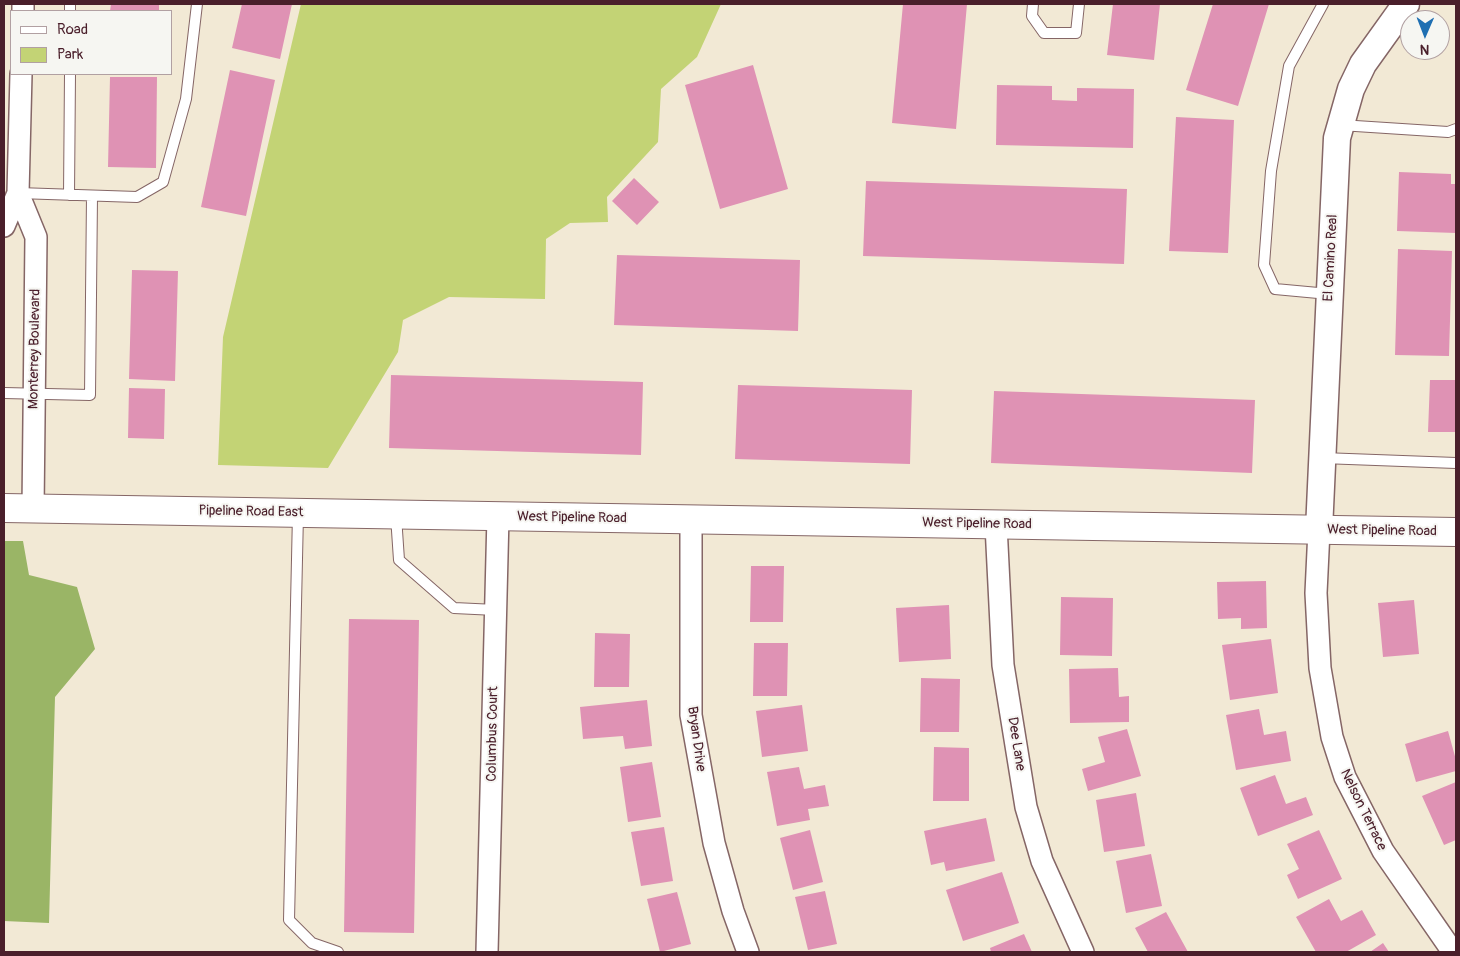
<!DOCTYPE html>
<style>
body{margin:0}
#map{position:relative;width:1460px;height:956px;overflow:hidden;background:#f2e9d5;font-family:Pangolin,sans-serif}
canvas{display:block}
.frame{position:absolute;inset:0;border:5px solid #4a1f2b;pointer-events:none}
.legend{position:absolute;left:10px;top:10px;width:162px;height:65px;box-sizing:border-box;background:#f6f6f2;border:1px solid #b1a0a2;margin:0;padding:6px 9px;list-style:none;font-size:15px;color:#4a1f2b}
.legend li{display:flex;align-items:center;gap:10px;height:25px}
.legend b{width:25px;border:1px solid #b1a0a2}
.north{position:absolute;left:1400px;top:10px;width:50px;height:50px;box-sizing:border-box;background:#f6f6f2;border:1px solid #b1a0a2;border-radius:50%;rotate:181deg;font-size:14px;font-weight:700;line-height:20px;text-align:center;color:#4a1f2b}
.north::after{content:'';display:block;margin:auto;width:18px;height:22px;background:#1f6fb2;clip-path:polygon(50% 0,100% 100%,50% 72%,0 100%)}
</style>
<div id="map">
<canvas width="1460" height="956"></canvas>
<div class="frame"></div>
<ul class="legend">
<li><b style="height:6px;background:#fff"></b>Road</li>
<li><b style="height:14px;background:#c3d375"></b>Park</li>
</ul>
<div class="north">N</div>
</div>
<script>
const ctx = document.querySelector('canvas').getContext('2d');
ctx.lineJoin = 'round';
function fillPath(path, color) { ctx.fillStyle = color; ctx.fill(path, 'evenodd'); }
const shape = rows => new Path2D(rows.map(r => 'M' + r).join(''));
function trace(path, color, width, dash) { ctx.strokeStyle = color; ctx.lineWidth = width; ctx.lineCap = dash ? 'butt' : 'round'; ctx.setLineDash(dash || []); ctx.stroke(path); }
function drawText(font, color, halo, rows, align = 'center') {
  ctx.font = font + ' Pangolin,sans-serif'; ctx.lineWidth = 4; ctx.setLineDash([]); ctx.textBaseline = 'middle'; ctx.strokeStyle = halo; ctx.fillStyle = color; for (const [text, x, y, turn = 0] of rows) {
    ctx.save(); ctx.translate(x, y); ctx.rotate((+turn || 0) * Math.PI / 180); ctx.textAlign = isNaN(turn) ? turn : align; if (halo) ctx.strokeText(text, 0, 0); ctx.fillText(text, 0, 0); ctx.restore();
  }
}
const green = shape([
 [301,4,721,4,697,57,661,89,658,142,607,197,608,222,570,223,546,239,545,299,449,297,403,320,398,352,328,468,218,465,223,337]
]);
const forest = shape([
 [4,541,23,541,29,575,77,587,95,649,55,697,49,923,4,921]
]);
const building = shape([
 [111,4,159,4,159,11,110,11],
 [242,4,292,4,280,59,232,48],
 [903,4,967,4,956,129,892,123],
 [1113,4,1160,4,1154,60,1107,55],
 [1213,4,1269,4,1238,106,1186,90],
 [753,65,788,189,720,209,685,85],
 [230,70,275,80,246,216,201,207],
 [110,77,157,77,156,168,108,167],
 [997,85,1052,86,1052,100,1077,101,1077,88,1134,89,1133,148,996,145],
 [1176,117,1234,120,1228,253,1169,251],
 [1399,172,1451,174,1451,184,1456,184,1456,233,1397,231],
 [634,178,659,202,637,225,612,201],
 [866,181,1127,189,1124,264,863,256],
 [1398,249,1452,251,1449,356,1395,355],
 [617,255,800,260,798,331,614,325],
 [132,270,178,271,175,381,129,379],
 [391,375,643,382,641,455,389,448],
 [1430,380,1456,380,1455,432,1428,432],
 [738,385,912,390,910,464,735,459],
 [129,388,165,389,164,439,128,438],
 [994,391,1255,400,1252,473,991,463],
 [751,566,784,566,783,622,750,622],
 [1266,581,1267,628,1241,629,1241,618,1218,619,1217,582],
 [1061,597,1113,598,1112,656,1060,655],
 [1414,600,1419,654,1383,657,1378,603],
 [949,605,951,659,899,662,896,608],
 [349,619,419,620,414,933,344,932],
 [595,633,630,634,629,687,594,687],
 [1271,639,1278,693,1230,700,1222,645],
 [754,643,788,643,787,696,753,696],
 [1118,668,1119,697,1129,696,1129,722,1070,723,1069,669],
 [921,678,960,679,959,732,920,732],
 [647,700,652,746,625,749,623,736,583,739,580,707],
 [802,705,808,751,762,757,756,711],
 [1259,709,1264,735,1286,731,1291,761,1236,770,1226,715],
 [1127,729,1141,776,1088,791,1082,769,1105,762,1098,737],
 [1448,731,1456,760,1456,771,1416,782,1405,744],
 [934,747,969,748,969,801,933,801],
 [652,762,661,817,628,822,620,767],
 [799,767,804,789,825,785,829,806,808,809,810,820,777,826,767,772],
 [1275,775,1286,804,1306,797,1313,815,1258,836,1240,788],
 [1456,782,1456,840,1444,845,1422,796],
 [1136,793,1145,846,1104,852,1096,800],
 [986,818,995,861,946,871,944,862,931,865,924,831],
 [664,827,673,881,641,886,631,832],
 [810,830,823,882,793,890,780,838],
 [1319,830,1342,879,1298,899,1287,875,1299,869,1287,844],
 [1151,854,1162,906,1126,913,1116,861],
 [1002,872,1019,923,963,941,946,890],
 [825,891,837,944,808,950,795,897],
 [677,892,691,944,660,952,647,899],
 [1329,899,1341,921,1362,910,1376,935,1346,952,1316,952,1296,917],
 [1166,912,1188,952,1148,952,1135,928],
 [1024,934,1032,952,991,952,990,948],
 [1383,943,1389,952,1370,952]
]);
const service = shape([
 [1033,4,1032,16,1044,33,1076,33,1079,4],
 [1323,4,1289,66,1271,171,1264,265,1275,289,1329,294],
 [70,11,70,4],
 [1340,125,1448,132,1456,129],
 [18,193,137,197,163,182,186,99,197,4],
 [69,195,70,74],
 [4,393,90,395,92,196],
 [1322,458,1456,463],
 [298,514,289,920,312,943,338,952],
 [396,516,399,560,454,608,496,610]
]);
const minor = shape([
 [23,11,23,4],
 [21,74,18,193,36,237,33,509],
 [4,226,18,193],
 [691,520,691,715,714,843,733,911,748,952],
 [996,525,1003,665,1026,807,1042,861,1083,952],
 [1319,530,1316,593,1320,668,1332,737,1345,777,1383,851,1453,952],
 [487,952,498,516]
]);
const tertiary = shape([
 [1319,530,1337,138,1351,89,1363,64,1406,4]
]);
const secondary = shape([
 [4,508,1456,532]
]);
const streetNames = [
 ["El Camino Real",1331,258,-87],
 ["Monterrey Boulevard",35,349,-89],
 ["Pipeline Road East",251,512,1],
 ["West Pipeline Road",572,518,1],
 ["West Pipeline Road",977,524,1],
 ["West Pipeline Road",1382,531,1],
 ["Columbus Court",493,734,-89],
 ["Bryan Drive",696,739,82],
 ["Dee Lane",1016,744,81],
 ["Nelson Terrace",1363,810,64]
];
fillPath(green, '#c3d375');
fillPath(forest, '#9ab566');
fillPath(building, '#df92b4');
trace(service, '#856666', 12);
trace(minor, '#856666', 24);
trace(tertiary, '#856666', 29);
trace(secondary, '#856666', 30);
trace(service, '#fff', 10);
trace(minor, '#fff', 21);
trace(tertiary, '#fff', 26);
trace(secondary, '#fff', 28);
drawText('14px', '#4a1f2b', '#f6f6f2', streetNames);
</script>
